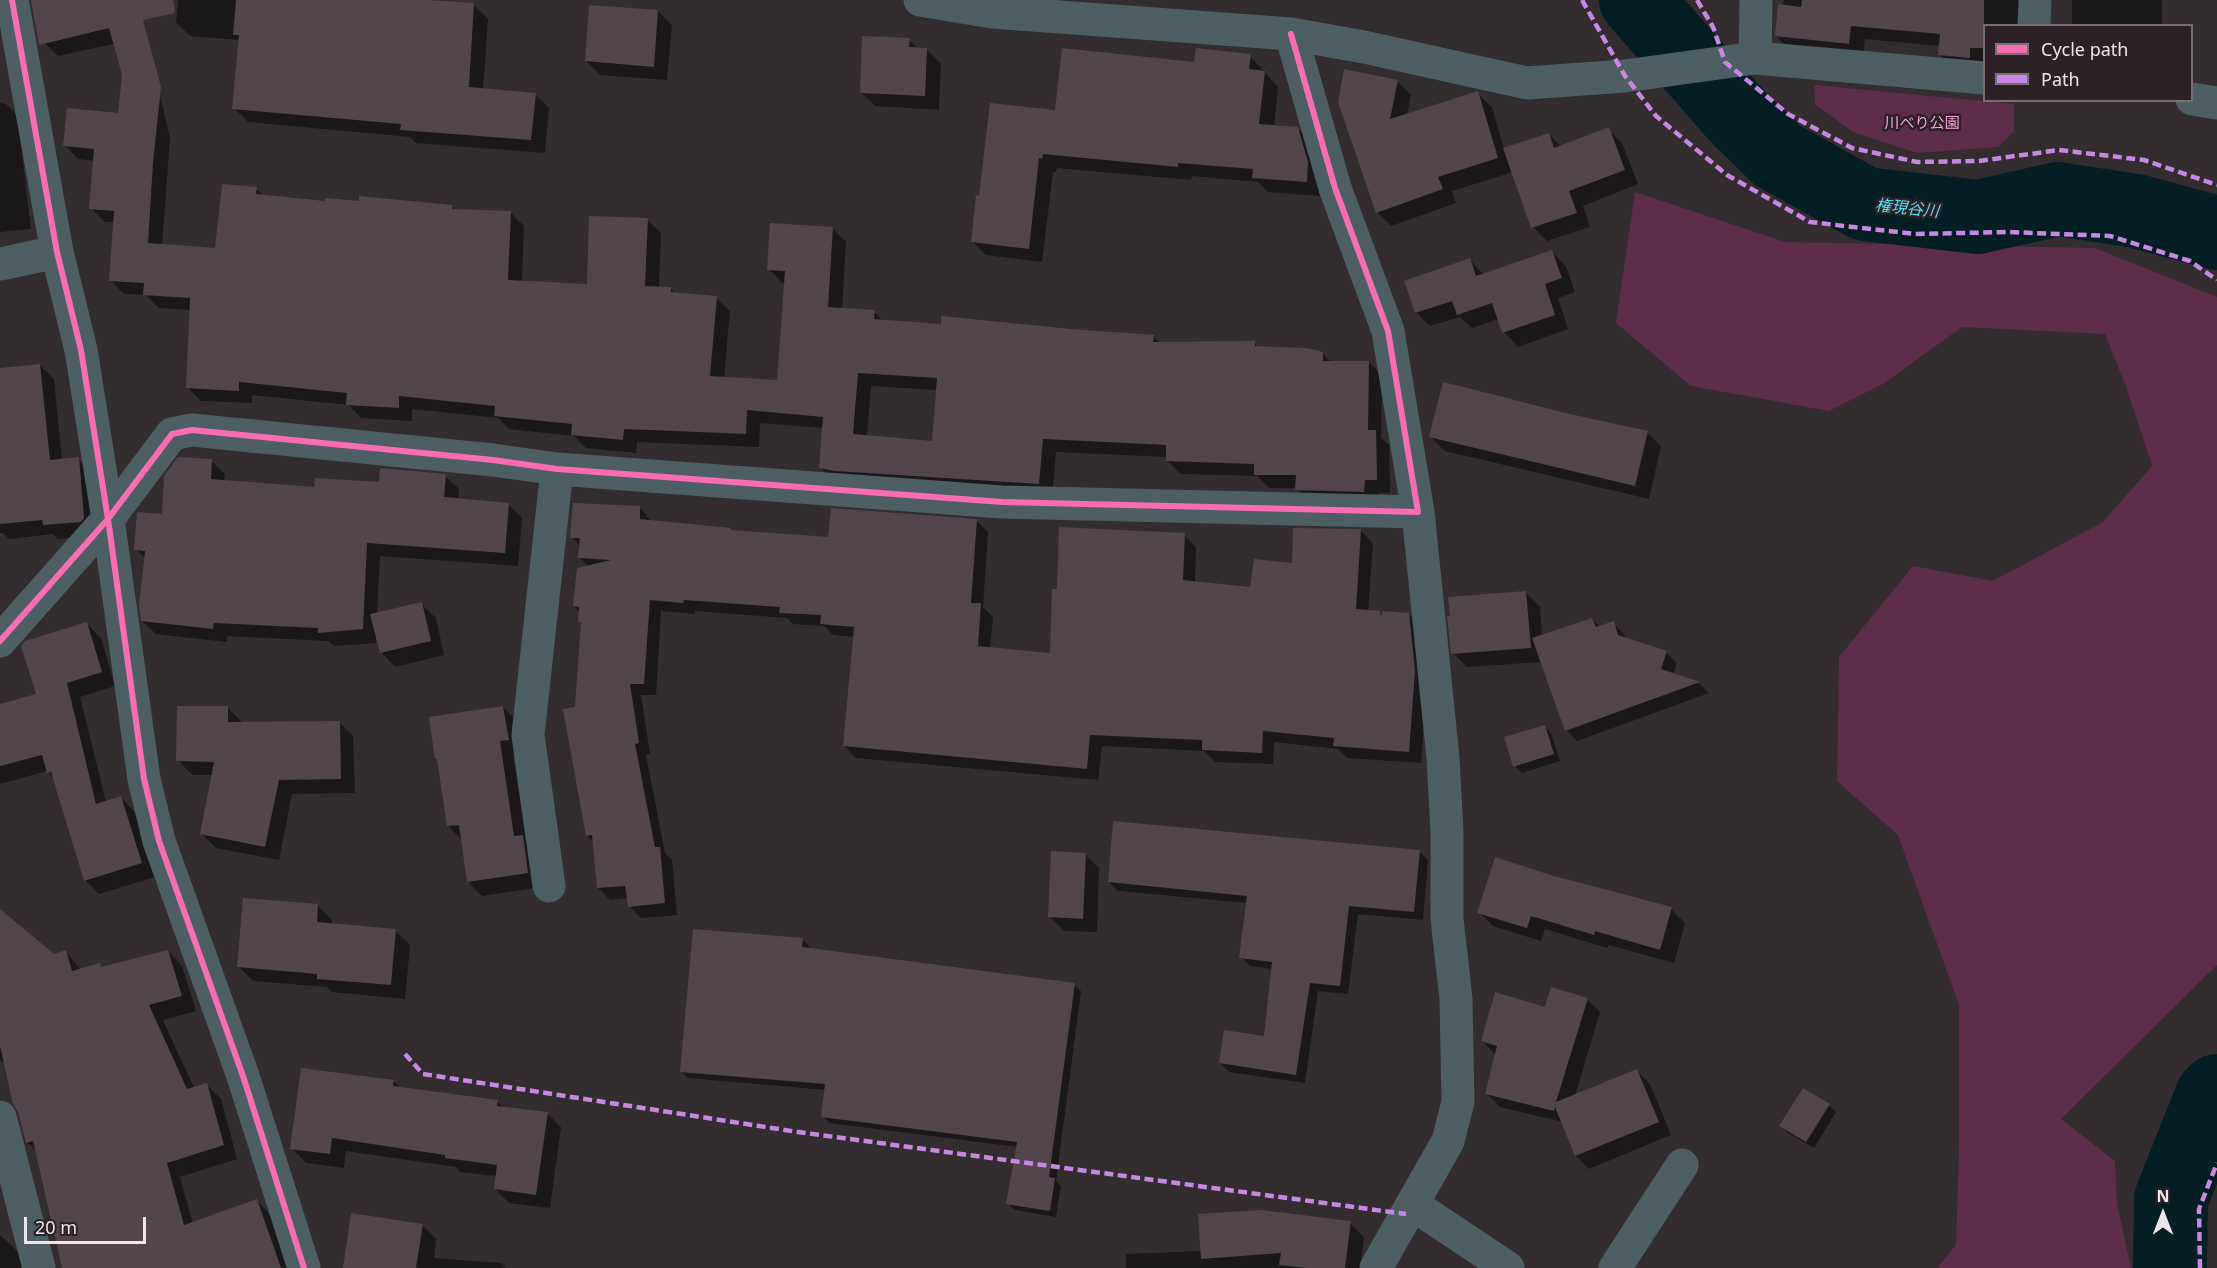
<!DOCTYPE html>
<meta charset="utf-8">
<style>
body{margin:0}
#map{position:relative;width:2217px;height:1268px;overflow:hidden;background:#332d30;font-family:"Noto Sans",sans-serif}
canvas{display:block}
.legend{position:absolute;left:1983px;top:24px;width:210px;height:78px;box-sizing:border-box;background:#2b2127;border:2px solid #786f75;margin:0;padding:8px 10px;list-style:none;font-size:18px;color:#ece5e9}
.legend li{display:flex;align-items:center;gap:12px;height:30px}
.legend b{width:30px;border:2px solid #786f75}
.north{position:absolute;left:2133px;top:1184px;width:60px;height:60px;-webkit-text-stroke:4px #2b2127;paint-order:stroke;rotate:0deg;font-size:16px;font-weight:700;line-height:24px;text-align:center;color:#ece5e9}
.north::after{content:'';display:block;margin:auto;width:21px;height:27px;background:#ece5e9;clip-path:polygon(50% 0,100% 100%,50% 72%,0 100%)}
.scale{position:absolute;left:24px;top:1217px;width:122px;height:27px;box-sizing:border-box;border:3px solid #ece5e9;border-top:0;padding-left:8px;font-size:18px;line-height:21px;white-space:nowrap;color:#ece5e9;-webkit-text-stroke:4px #2b2127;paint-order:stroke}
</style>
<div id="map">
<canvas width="2217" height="1268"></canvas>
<ul class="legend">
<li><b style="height:8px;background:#f96db3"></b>Cycle path</li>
<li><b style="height:8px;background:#c787e3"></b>Path</li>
</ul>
<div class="north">N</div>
<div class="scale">20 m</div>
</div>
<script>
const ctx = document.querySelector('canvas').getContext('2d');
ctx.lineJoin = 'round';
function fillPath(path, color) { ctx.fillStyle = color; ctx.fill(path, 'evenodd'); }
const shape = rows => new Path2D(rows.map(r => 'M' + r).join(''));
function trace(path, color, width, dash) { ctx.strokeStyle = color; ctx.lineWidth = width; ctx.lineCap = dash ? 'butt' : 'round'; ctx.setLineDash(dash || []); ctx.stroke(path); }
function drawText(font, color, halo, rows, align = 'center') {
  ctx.font = font + ' "Noto Sans","Noto Sans JP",sans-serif'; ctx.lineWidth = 5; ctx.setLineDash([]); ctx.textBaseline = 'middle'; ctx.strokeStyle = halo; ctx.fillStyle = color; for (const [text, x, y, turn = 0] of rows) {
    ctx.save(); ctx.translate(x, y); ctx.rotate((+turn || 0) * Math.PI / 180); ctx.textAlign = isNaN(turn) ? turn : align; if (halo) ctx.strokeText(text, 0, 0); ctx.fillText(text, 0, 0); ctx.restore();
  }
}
const green = shape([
 [1814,85,2014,104,2014,131,1998,147,1917,153,1853,132,1815,104],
 [1635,192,1785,242,2095,248,2217,297,2217,965,2061,1119,2115,1161,2117,1203,2131,1268,1937,1268,1956,1245,1959,1147,1959,1005,1898,835,1837,781,1839,657,1913,566,1993,581,2103,522,2152,466,2125,384,2105,334,1962,327,1883,384,1829,411,1691,386,1616,323]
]);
const shadow = shape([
 [34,0,138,0,170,138,162,246,217,250,256,189,264,196,326,202,451,206,456,211,511,213,524,226,522,282,588,286,647,220,661,233,659,288,670,288,676,294,716,298,730,311,724,378,778,382,786,283,782,283,769,269,832,228,846,242,842,309,874,312,883,321,1153,336,1161,344,1254,343,1260,348,1322,353,1331,362,1369,362,1382,376,1381,438,1389,445,1390,493,1378,493,1377,505,1310,503,1297,488,1269,488,1257,476,1181,474,1167,461,1168,457,1056,452,1052,497,834,481,820,467,824,428,760,423,759,447,637,442,636,453,586,448,574,436,509,429,498,418,412,409,412,421,361,418,349,405,252,395,252,403,201,401,187,387,191,310,159,308,146,295,124,294,110,280,114,222,105,222,91,208,95,161,78,159,65,145,119,115,127,41,58,56,45,43],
 [871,386,937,390,933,442,867,436],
 [178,0,405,0,474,5,488,19,483,90,535,94,549,108,545,153,416,143,410,137,248,122,234,108,240,40,190,36,176,22],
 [1784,0,2027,0,2025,26,1984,26,1983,71,1954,69,1940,55,1941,46,1865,39,1863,58,1790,50,1776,36],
 [2072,0,2162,0,2162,26,2072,26],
 [658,11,672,25,667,80,600,75,586,61],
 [909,40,918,49,927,50,941,64,939,110,875,106,861,92],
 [1250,56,1278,87,1274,126,1297,128,1312,142,1322,178,1320,196,1268,192,1258,182,1192,176,1191,180,1057,168,1056,172,1053,172,1042,262,986,255,972,241,981,197,1056,112,1196,63],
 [1397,81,1411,95,1407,115,1477,93,1492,107,1504,149,1549,134,1561,147,1608,129,1622,143,1638,184,1583,206,1590,227,1547,241,1533,227,1513,172,1452,191,1456,203,1391,226,1377,212,1339,102],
 [0,103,6,104,19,117,26,153,22,153,31,229,0,232],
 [1552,252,1566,266,1575,292,1558,298,1568,329,1518,347,1504,332,1499,319,1472,328,1460,317,1430,326,1416,312,1470,260,1484,275],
 [40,365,54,379,62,460,78,459,92,473,95,535,58,539,53,534,9,539,3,533,0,533,0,369],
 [1647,432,1661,446,1649,499,1445,451,1431,437],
 [211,461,225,474,224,481,315,489,445,476,459,489,458,500,508,504,522,518,518,566,380,556,377,613,421,604,436,618,444,655,395,667,381,652,376,636,376,643,334,646,328,641,227,636,227,642,156,634,142,621,146,559,136,550],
 [640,508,652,522,730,529,733,532,830,539,976,520,988,532,983,607,993,617,990,649,1051,654,1184,535,1196,547,1195,583,1252,589,1361,531,1373,543,1368,612,1379,612,1383,616,1409,615,1421,627,1427,684,1421,763,1347,758,1338,749,1274,742,1273,764,1215,762,1204,751,1102,746,1098,780,856,758,844,746,855,637,833,635,824,626,793,624,787,618,695,611,695,614,661,611,656,695,641,695,650,754,646,755,665,853,672,860,677,915,641,918,629,906,628,898,610,900,598,888,594,842,587,836,577,709,582,623,580,621,580,612,574,606,589,567,579,557,580,546,572,537],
 [1526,593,1540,607,1542,636,1592,619,1600,627,1613,623,1624,634,1626,639,1666,652,1677,663,1673,675,1699,683,1709,693,1577,741,1566,730,1542,662,1467,667,1453,653],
 [87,624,101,638,115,686,80,697,106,802,121,798,135,812,155,877,99,894,85,880,54,779,47,771,0,784,0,705,37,695],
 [503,707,517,722,522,754,513,755,526,840,542,887,482,896,468,882,462,840,448,826],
 [228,708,242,722,339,722,353,736,355,793,292,794,279,860,216,848,202,834,213,775,192,775,178,760],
 [1544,726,1551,733,1560,761,1522,773,1515,766],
 [1419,851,1428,860,1423,920,1358,914,1348,994,1318,991,1305,1083,1229,1072,1220,1063,1266,1038,1272,969,1250,966,1241,957,1248,903,1118,891,1109,882],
 [1085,854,1099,868,1097,932,1064,931,1050,917],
 [1496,859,1671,909,1685,923,1674,963,1609,945,1607,948,1545,929,1541,941,1493,926,1479,912],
 [318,906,332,920,332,925,396,931,410,945,405,999,332,992,327,987,253,981,239,967],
 [0,911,54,955,66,952,81,970,100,965,103,968,168,951,182,966,196,1011,163,1020,194,1088,206,1084,221,1099,237,1159,180,1177,193,1224,257,1201,271,1215,290,1268,64,1268,37,1152,27,1142,6,1065,0,1060],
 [802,939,809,946,809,949,1074,984,1081,991,1056,1181,1061,1186,1056,1217,1015,1210,1008,1204,1017,1147,830,1123,823,1116,826,1090,688,1078,681,1071],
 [1587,999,1600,1012,1575,1096,1637,1071,1650,1084,1671,1135,1589,1169,1576,1156,1563,1122,1500,1107,1487,1094,1496,1055,1482,1041,1546,1009],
 [393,1081,401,1088,497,1101,504,1108,547,1113,561,1127,550,1208,509,1203,495,1189,497,1176,460,1172,456,1167,346,1151,344,1168,306,1163,292,1148],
 [1829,1105,1836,1112,1814,1148,1788,1133,1781,1126],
 [1350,1223,1364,1237,1360,1268,1126,1268,1126,1254,1202,1251],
 [422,1225,436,1239,434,1258,501,1263,506,1268,345,1268],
 [0,1235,28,1261,30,1268,0,1268]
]);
const river = shape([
 [1636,0,1738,117,1777,155,1865,204,1978,217,2058,199,2136,211,2217,233],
 [2170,1268,2171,1199,2212,1096,2217,1091]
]);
const building = shape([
 [31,0,173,0,175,13,143,20,161,87,153,163,148,243,215,248,222,184,257,187,256,194,325,201,325,198,359,201,359,196,452,205,452,209,511,211,508,280,587,284,589,216,648,218,645,286,671,287,671,292,717,296,710,376,777,380,785,271,767,270,770,223,833,227,828,307,875,310,874,319,941,324,941,316,1071,329,1154,335,1153,342,1255,341,1255,346,1306,348,1323,352,1323,361,1369,361,1368,430,1376,430,1377,480,1365,480,1364,492,1295,490,1296,475,1254,475,1254,464,1166,461,1166,445,1043,439,1039,484,835,471,819,468,823,417,747,410,746,434,624,429,623,440,571,435,572,424,494,416,495,406,399,396,399,408,346,405,347,393,239,382,239,391,186,388,190,298,143,295,144,283,109,281,114,211,89,209,94,149,63,146,67,108,118,113,122,75,109,28,39,45],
 [858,373,937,378,932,441,853,434],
 [236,0,427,0,474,3,469,87,536,93,531,140,400,130,401,124,232,109,239,35,233,35],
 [1802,0,1984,0,1984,48,1970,48,1970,58,1938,55,1940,34,1851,26,1849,44,1775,36,1778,4,1801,7],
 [589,5,658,10,654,67,585,61],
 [862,36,910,38,909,47,927,48,925,96,860,93],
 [1062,48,1194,62,1196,48,1251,54,1249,69,1265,71,1259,124,1298,127,1308,162,1307,182,1252,178,1253,169,1178,163,1178,167,1043,154,1042,159,1039,158,1029,249,971,242,976,195,979,196,990,103,1055,110],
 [1344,69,1398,80,1390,119,1478,91,1498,158,1438,177,1443,189,1376,213,1338,102],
 [1609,127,1625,170,1569,191,1577,213,1531,228,1503,148,1549,133,1554,148],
 [1552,250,1562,278,1545,284,1555,315,1502,333,1492,303,1457,315,1452,301,1415,313,1404,281,1470,258,1476,276],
 [40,364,50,460,79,457,84,518,81,522,43,525,42,520,0,524,0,368],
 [1443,382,1570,414,1648,431,1635,486,1429,437],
 [178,457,212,459,211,479,314,487,315,478,379,482,380,468,446,474,444,497,509,503,505,553,367,543,363,629,318,633,318,628,214,623,213,629,141,621,139,606,145,551,134,550,137,512,162,514,164,476],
 [573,503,640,506,640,519,731,528,731,530,828,537,831,508,977,519,971,603,981,603,978,646,1050,653,1052,589,1057,589,1059,527,1185,533,1183,580,1250,587,1254,559,1292,563,1293,528,1361,529,1356,609,1380,611,1381,616,1383,611,1409,613,1415,671,1409,752,1333,746,1334,738,1263,731,1262,753,1202,750,1202,740,1090,735,1087,769,843,746,854,627,820,624,821,615,779,613,780,607,684,600,683,603,650,600,644,684,630,684,639,743,635,744,655,847,660,847,665,903,628,907,625,886,597,888,592,835,586,836,563,709,575,707,581,622,578,622,579,607,573,606,577,568,611,560,578,558,580,538,570,538],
 [1526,591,1531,648,1451,654,1447,616,1450,616,1448,597],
 [422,602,431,641,380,653,370,614],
 [1592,618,1596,627,1614,621,1618,635,1667,651,1661,669,1700,682,1565,731,1532,638],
 [87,622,102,672,67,683,96,804,121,796,142,863,84,881,51,772,47,773,42,755,0,766,0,704,36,694,21,646,25,641],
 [177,706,228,706,228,722,340,721,341,779,279,780,265,847,200,834,214,762,176,761],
 [503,706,509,740,500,741,514,836,523,835,528,873,467,882,459,825,447,826,437,759,435,759,429,717],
 [1545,725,1554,754,1513,767,1504,737],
 [1113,821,1420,850,1414,912,1349,906,1340,986,1310,983,1296,1075,1219,1063,1224,1030,1264,1036,1272,962,1239,958,1247,896,1108,882],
 [1051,851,1086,853,1083,919,1048,917],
 [1495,857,1551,875,1672,907,1660,950,1595,931,1594,935,1531,916,1527,928,1477,913],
 [243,898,318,904,317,922,396,929,391,985,317,979,317,974,237,967],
 [0,909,54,954,66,950,72,971,100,963,101,967,168,950,182,996,149,1005,187,1089,207,1083,224,1145,167,1163,184,1225,257,1199,281,1268,62,1268,33,1141,26,1143,18,1112,13,1104,0,1046],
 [693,929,803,938,802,947,1075,983,1049,1177,1055,1178,1050,1211,1006,1204,1017,1142,821,1117,825,1084,680,1072],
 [1551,987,1588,998,1556,1102,1637,1069,1659,1122,1575,1156,1555,1107,1554,1111,1485,1094,1497,1046,1481,1041,1495,992,1545,1007],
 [301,1068,394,1080,393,1086,498,1100,497,1106,548,1112,536,1195,494,1189,497,1165,445,1158,445,1155,332,1138,330,1154,290,1149],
 [1803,1088,1830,1104,1806,1142,1779,1126],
 [1261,1210,1351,1221,1345,1268,1307,1268,1279,1265,1281,1253,1201,1259,1198,1214],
 [351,1213,423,1224,416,1268,343,1268]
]);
const minor = shape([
 [12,0,57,252,81,350,108,519,144,779,159,841,243,1076,304,1268],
 [920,0,992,12,1291,34,1364,47,1527,83,1625,76,1755,58,1984,78],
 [2034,26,2035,0],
 [1755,58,1756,0],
 [2192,99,2217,103],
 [0,264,57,252],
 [0,641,108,519,172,434,192,430,493,460,557,469,1002,502,1418,512,1388,331,1335,188,1291,34],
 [549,886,528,735,557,469],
 [0,1117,39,1268],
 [1412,1204,1508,1268],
 [1376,1268,1448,1141,1458,1102,1456,999,1447,919,1447,832,1443,758,1418,512],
 [1615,1268,1682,1165]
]);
const quiet = shape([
 [1582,0,1625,76,1656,116,1727,175,1810,222,1915,234,2008,232,2110,236,2190,261,2217,280],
 [1697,0,1713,27,1725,62,1788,114,1852,148,1917,162,1979,161,2059,150,2144,160,2217,185],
 [405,1054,423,1074,798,1132,1406,1214],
 [2200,1268,2199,1209,2217,1163]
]);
const cycleway = shape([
 [12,0,57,252,81,350,108,519,144,779,159,841,243,1076,304,1268],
 [0,641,108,519,172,434,192,430,493,460,557,469,1002,502,1418,512,1388,331,1335,188,1291,34]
]);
const parkNames = [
 ["川べり公園",1922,124]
];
const waterNames = [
 ["権現谷川",1907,209,6]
];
fillPath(green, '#5d2d4a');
fillPath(shadow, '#0007');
trace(river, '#051e23', 74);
fillPath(building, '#52454c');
trace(minor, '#4e5f63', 33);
trace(quiet, '#c787e3', 4.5, [9, 4.5]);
trace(cycleway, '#f96db3', 6);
drawText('15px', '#fba2d6', '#2b2127', parkNames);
drawText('italic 16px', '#52def4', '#2b2127', waterNames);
</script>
